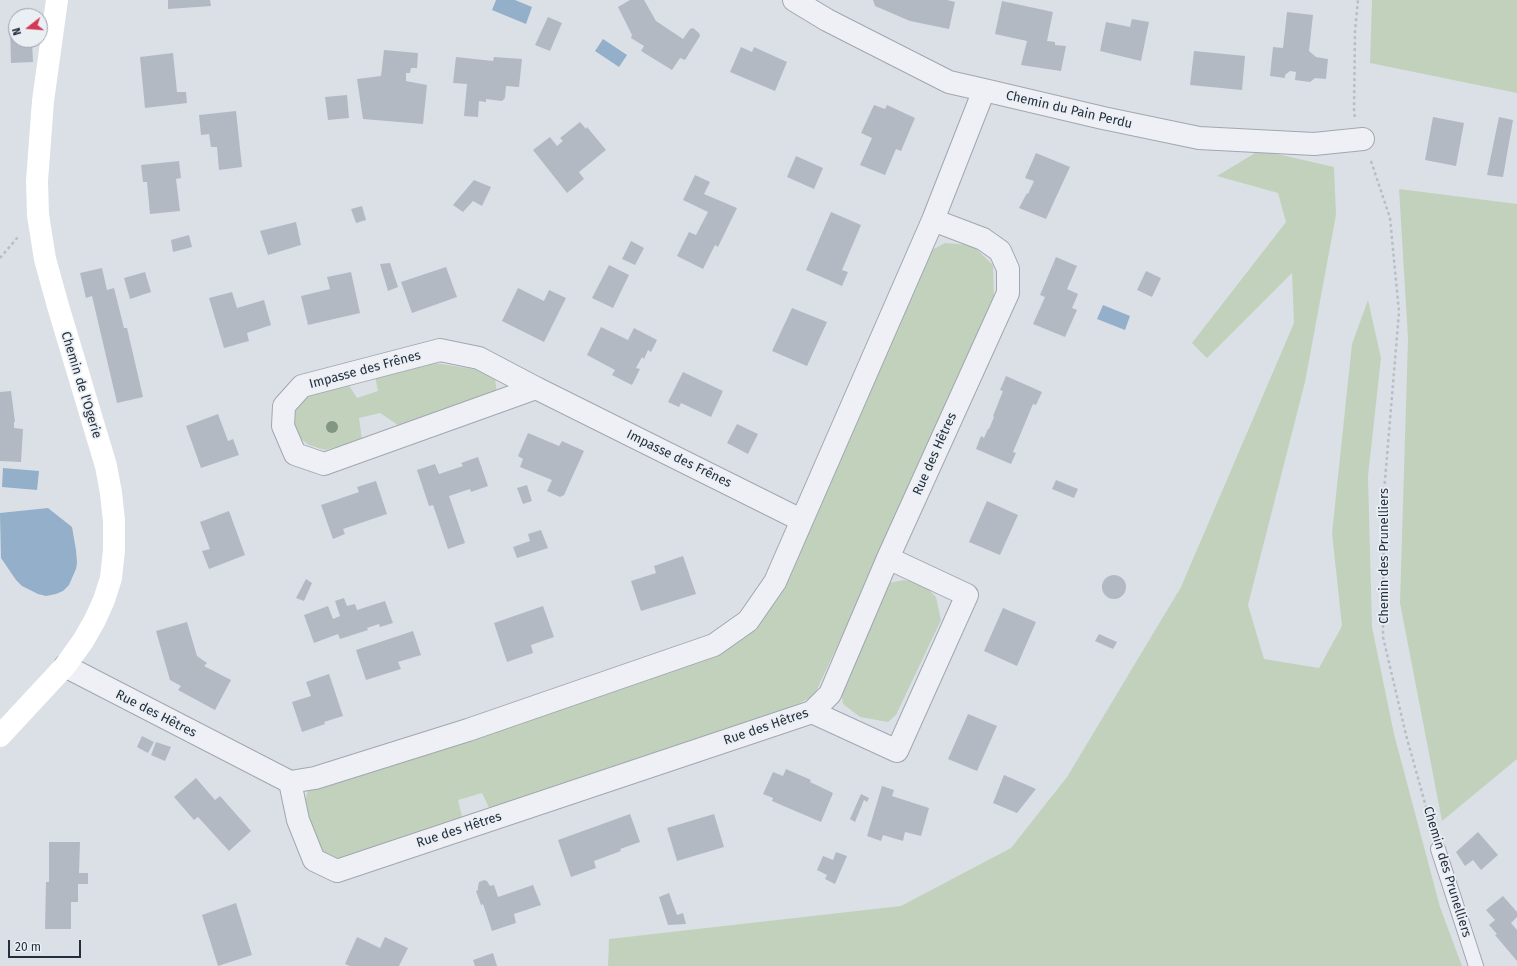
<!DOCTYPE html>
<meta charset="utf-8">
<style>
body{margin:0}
#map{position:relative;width:1517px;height:966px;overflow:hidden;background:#dbe0e6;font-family:"Fira Sans",sans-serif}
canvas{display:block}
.north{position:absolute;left:8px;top:8px;width:40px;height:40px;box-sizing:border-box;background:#eaeff4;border:1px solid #9ba2ab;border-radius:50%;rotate:253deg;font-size:11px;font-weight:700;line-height:16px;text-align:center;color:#242e3d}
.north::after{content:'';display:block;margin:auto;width:14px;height:18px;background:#d43855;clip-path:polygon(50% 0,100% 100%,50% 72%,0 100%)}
.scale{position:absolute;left:8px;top:940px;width:73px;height:18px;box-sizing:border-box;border:2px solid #242e3d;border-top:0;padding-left:5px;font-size:12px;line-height:14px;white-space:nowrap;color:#242e3d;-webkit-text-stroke:3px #eaeff4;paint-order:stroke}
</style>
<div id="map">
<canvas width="1517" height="966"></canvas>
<div class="north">N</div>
<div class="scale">20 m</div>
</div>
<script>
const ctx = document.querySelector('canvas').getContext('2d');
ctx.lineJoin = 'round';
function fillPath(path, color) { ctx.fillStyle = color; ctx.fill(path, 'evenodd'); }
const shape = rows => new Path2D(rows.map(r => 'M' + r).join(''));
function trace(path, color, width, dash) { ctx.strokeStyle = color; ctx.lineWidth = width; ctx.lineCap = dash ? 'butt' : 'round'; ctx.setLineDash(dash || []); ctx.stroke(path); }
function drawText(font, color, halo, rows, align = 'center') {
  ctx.font = font + ' "Fira Sans",sans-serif'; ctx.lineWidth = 3.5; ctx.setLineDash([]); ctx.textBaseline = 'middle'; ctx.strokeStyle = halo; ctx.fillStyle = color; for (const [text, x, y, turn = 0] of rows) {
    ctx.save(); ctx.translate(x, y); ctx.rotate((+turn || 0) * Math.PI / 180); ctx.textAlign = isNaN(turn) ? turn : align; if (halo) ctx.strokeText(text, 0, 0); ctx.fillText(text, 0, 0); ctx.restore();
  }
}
const green = shape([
 [1372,0,1517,0,1517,93,1370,63],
 [1260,150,1334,167,1336,215,1305,382,1248,605,1264,659,1319,668,1342,626,1332,533,1352,344,1368,300,1381,358,1368,476,1372,627,1394,734,1440,907,1462,966,608,966,609,939,901,906,1011,848,1067,777,1181,587,1294,323,1292,273,1207,358,1192,343,1286,222,1278,193,1217,176],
 [1399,189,1517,204,1517,759,1442,821,1400,603,1408,338],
 [945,243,972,245,993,265,994,296,891,530,814,696,779,713,491,812,482,793,458,800,462,817,336,861,318,850,303,808,308,790,713,654,747,634,777,600,926,253],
 [423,361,485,371,495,378,497,394,398,425,380,413,359,418,362,440,325,450,309,445,297,436,292,421,294,410,306,394,347,382,357,398,378,391,375,376],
 [904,580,922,583,936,597,941,620,896,715,888,722,860,717,843,704,841,691,889,583]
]);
const water = shape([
 [496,0,515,0,532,7,526,24,492,10],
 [603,39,627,55,619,67,595,51],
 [1103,305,1130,316,1125,330,1097,319],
 [3,468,39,471,37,490,2,487],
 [48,508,72,527,76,550,77,563,76,569,69,585,63,591,56,594,46,596,38,594,22,586,16,580,1,558,0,513]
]);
const building = shape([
 [168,0,210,0,211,6,168,9],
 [630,0,644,0,656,21,683,39,690,29,693,28,699,33,700,36,685,60,680,58,672,70,641,51,644,46,631,38,632,35,618,7],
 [873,0,947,0,955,2,949,29,910,21,875,6],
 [1002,1,1053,12,1047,41,1055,42,1055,45,1066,46,1061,71,1021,65,1027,41,995,34],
 [1287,12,1313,15,1309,51,1316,57,1328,59,1326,79,1315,78,1310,82,1295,80,1296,72,1290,71,1285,75,1285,78,1270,76,1273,47,1283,48],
 [548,17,562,23,550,51,535,45],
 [1132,19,1149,22,1141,61,1100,51,1106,22,1130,27],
 [16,26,16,40,32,40,33,62,11,63,10,27],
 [741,47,752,52,754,47,787,62,775,91,730,72],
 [384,50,418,53,417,68,411,68,410,73,406,73,406,81,427,85,423,124,363,119,357,79,381,76],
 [1194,51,1245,56,1242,90,1190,85],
 [173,53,177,92,186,92,187,103,145,108,140,57],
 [456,57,493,61,494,57,522,59,519,87,506,86,505,98,502,101,486,99,486,102,479,101,478,117,464,116,467,84,453,83],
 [347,95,349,118,328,120,325,97],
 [874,105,885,109,887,105,915,118,901,151,896,149,885,175,860,165,872,138,861,133],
 [236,111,242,167,219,170,217,147,211,147,209,134,201,135,199,115],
 [1433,117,1464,123,1456,166,1425,160],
 [1499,117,1513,120,1503,177,1487,175],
 [580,122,586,129,587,127,606,150,579,172,584,179,567,193,533,150,550,137,557,146,563,141,560,138],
 [1036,153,1070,167,1046,219,1019,208,1027,193,1028,194,1034,181,1025,178],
 [796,156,823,168,814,189,787,177],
 [179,161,181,178,176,179,180,211,150,214,147,182,143,182,141,165],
 [695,175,710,182,704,194,737,208,718,247,715,245,703,269,677,256,689,232,696,235,708,212,683,200],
 [474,180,491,187,482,206,473,201,463,212,453,205],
 [362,206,366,220,356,223,351,209],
 [831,212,861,225,842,270,848,272,842,286,806,270],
 [296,222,301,245,268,255,260,231],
 [189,235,192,247,173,252,171,240],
 [631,241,644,248,635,265,622,259],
 [1056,257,1077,266,1067,289,1078,294,1072,308,1077,310,1065,337,1033,324,1045,297,1040,295],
 [390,263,398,287,388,291,380,264],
 [609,265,629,275,613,308,592,298],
 [446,267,457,297,412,313,401,282],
 [102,268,107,290,114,288,124,328,127,328,143,397,117,403,92,296,86,298,80,273],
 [1146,271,1161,278,1152,297,1137,290],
 [145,272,151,292,130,299,124,278],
 [351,272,360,313,308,325,301,296,330,289,327,277],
 [518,288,544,301,549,290,566,298,544,342,502,321],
 [232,292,237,308,264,300,271,325,247,333,249,341,224,348,209,298],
 [792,308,827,322,807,366,772,351],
 [601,327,628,340,634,328,657,340,651,352,648,350,644,359,642,357,636,368,640,369,632,385,612,375,615,370,587,355],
 [683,372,723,391,711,417,681,403,679,407,668,402],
 [1006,376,1042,392,1036,405,1033,404,1013,452,1016,453,1011,464,976,449,981,436,984,438,988,429,989,429,994,417,993,416,1003,391,1000,390],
 [11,391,15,422,14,422,14,428,23,429,21,462,0,461,0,392],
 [218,414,228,441,233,439,239,455,201,468,186,426],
 [737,424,758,434,748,454,727,443],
 [528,433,559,446,562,441,584,451,564,495,560,497,547,491,552,480,520,467,523,459,518,456],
 [478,457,488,486,471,492,470,489,449,496,465,543,448,549,433,505,429,506,417,470,435,464,439,474,463,466,461,463],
 [1056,480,1078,489,1074,498,1052,489],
 [376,481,387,514,343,529,345,534,333,539,321,505,359,492,357,487],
 [527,485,532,501,523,504,517,488],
 [987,501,1018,515,1000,555,969,542],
 [229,511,245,555,209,569,202,551,210,549,200,522],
 [541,530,548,548,517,558,513,547,530,541,528,534],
 [683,556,696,594,641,611,631,581,656,573,654,566],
 '1102 587a12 12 0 1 1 24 0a12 12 0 1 1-24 0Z',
 [306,579,312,583,304,601,296,598],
 [344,598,347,606,355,604,357,610,385,601,393,623,380,627,379,624,367,628,368,630,340,639,338,634,314,643,304,615,328,606,333,619,340,616,335,601],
 [543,606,554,637,531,645,533,653,507,662,494,623],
 [1003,608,1036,622,1017,666,984,651],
 [187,622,197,656,207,663,204,666,231,680,215,710,178,690,181,686,170,680,156,631],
 [413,631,421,655,398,662,401,669,366,680,356,650],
 [1099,634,1117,642,1113,649,1095,641],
 [329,674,343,716,324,722,325,724,302,732,292,702,311,696,306,682],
 [968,714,997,726,977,771,948,759],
 [142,736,154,742,148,753,137,747],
 [156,742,171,747,165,761,151,755],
 [786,769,811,780,810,782,833,793,821,822,772,801,773,798,763,794,773,772,783,776],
 [1004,775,1036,789,1017,813,993,803],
 [196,778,215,800,220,796,251,831,229,851,198,817,194,820,174,797],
 [882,786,894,790,892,796,929,808,921,836,905,832,903,841,883,835,881,841,867,836],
 [861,794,869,798,867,802,864,800,855,822,850,819],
 [630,814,640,842,620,849,621,851,594,861,596,868,571,877,558,840],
 [714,814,724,847,677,861,667,828],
 [1478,832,1498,855,1481,870,1473,860,1465,866,1456,852],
 [49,842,80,842,79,873,88,873,88,884,78,884,78,902,71,902,71,929,45,929,46,882,49,882],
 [836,852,847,856,835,884,825,879,827,875,817,870,823,856,833,860],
 [484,880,487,881,490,886,494,885,498,897,533,885,541,905,514,914,516,923,492,931,483,904,481,905,476,891,478,890,478,887,479,882],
 [669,893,677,915,683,913,686,924,668,925,659,897],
 [1503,896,1517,912,1517,917,1511,923,1517,930,1517,961,1495,935,1497,934,1489,925,1495,920,1486,910],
 [236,903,252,955,218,966,202,915],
 [357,937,380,948,385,937,408,948,399,966,350,966,345,964],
 [493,953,497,966,475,966,473,960]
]);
const path = shape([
 [1355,117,1354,113,1355,31,1358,0],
 [1371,161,1390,218,1399,312,1384,492,1383,637,1406,735,1433,832],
 [0,258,18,237]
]);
const lane = shape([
 [1438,849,1476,966]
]);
const street = shape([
 [794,0,827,20,949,82,984,90,1103,118,1199,138,1314,144,1363,139],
 [536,388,324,464,295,454,283,426,284,406,302,386,440,350,479,358,536,388,801,520],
 [65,666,290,782,315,778,468,730,714,645,748,621,775,582,933,220,984,90],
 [812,712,897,751,967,595,888,558],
 [290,782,298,820,314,860,337,871,812,712,830,694,888,558,1008,293,1008,269,1000,251,983,239,933,220]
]);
const secondary = shape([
 [0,736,65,666,83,641,95,620,104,600,111,578,114,550,114,521,111,493,106,466,58,306,45,259,38,215,37,181,43,101,57,0]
]);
const trees = [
 [332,427]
];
const streetNames = [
 ["Chemin du Pain Perdu",1069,110,13],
 ["Impasse des Frênes",365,370,-15],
 ["Chemin de l'Ogerie",81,385,73],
 ["Rue des Hêtres",935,454,-66],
 ["Impasse des Frênes",679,459,26],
 ["Chemin des Prunelliers",1384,556,-90],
 ["Rue des Hêtres",156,714,27],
 ["Rue des Hêtres",766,727,-19],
 ["Rue des Hêtres",459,830,-18],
 ["Chemin des Prunelliers",1447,872,73]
];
fillPath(green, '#c2d1bc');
fillPath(water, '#93afc9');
fillPath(building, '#b2b9c3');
trace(lane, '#a0a7b0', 16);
trace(street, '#a0a7b0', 24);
trace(path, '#b9bec5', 2.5, [3, 3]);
trace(lane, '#eef0f5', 14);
trace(street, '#eef0f5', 22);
trace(secondary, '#fff', 22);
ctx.fillStyle = '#829682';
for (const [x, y] of trees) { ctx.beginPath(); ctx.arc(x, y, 6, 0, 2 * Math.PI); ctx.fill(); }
drawText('13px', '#242e3d', '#eaeff4', streetNames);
</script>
